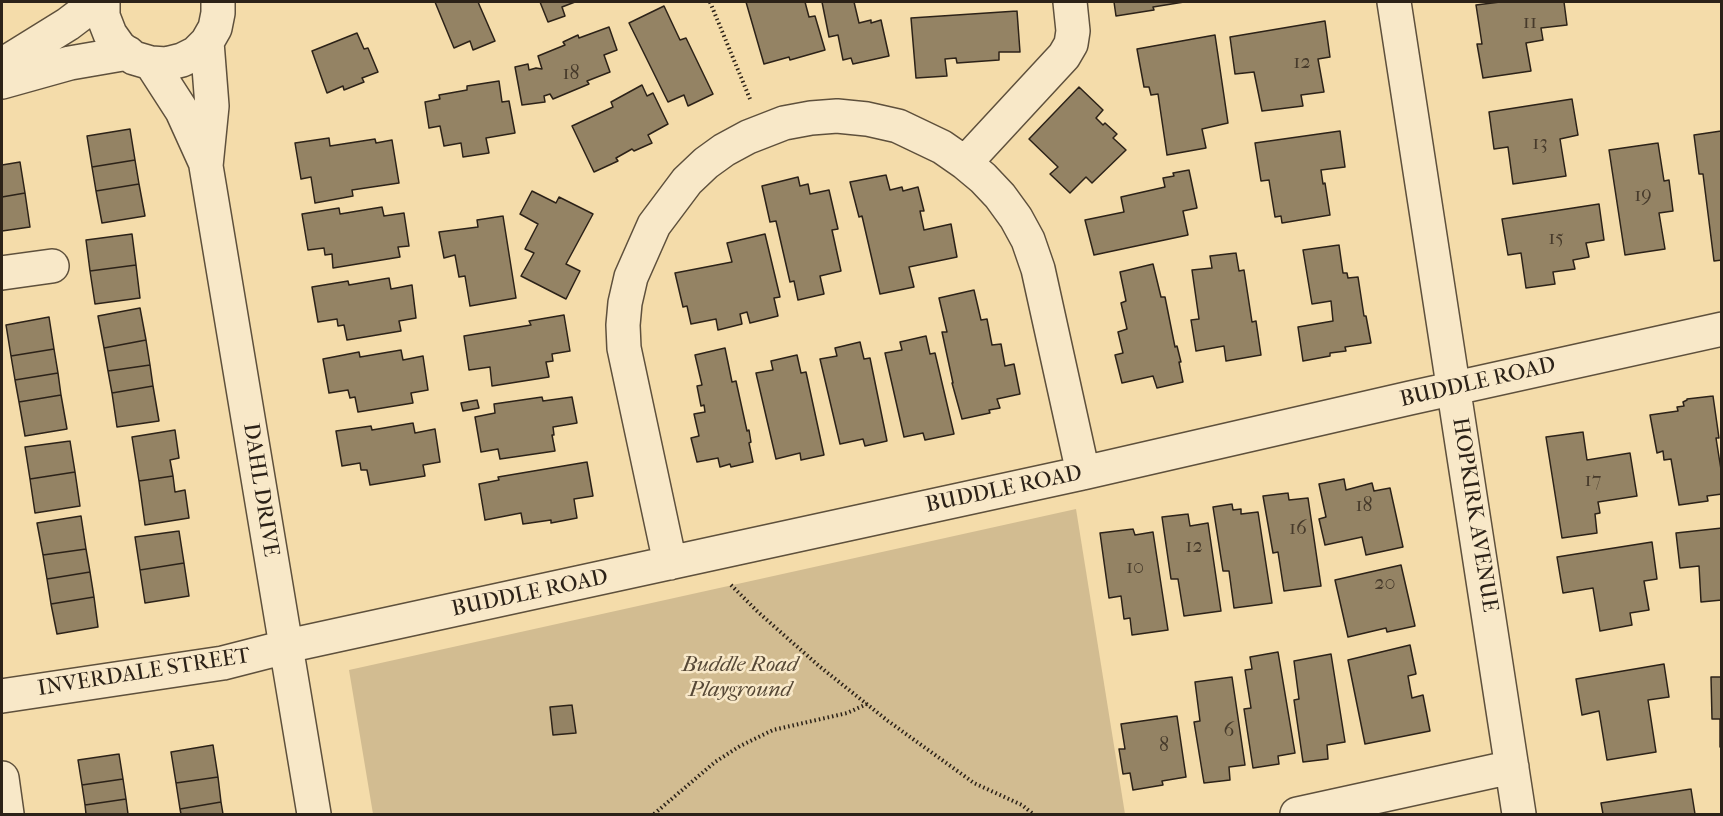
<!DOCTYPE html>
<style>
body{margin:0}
#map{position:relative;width:1723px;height:816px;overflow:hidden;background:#f4dcaa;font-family:"IM FELL French Canon",serif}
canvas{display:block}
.frame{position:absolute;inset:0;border:3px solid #2c2218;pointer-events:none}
</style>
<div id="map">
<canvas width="1723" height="816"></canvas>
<div class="frame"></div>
</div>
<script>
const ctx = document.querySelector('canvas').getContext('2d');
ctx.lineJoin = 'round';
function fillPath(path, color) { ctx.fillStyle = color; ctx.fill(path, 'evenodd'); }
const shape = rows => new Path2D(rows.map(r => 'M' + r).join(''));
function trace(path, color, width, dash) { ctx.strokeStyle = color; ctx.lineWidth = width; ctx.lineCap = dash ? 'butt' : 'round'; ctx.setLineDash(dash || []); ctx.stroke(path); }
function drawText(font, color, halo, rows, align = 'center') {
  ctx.font = font + ' "IM FELL French Canon",serif'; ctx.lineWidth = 5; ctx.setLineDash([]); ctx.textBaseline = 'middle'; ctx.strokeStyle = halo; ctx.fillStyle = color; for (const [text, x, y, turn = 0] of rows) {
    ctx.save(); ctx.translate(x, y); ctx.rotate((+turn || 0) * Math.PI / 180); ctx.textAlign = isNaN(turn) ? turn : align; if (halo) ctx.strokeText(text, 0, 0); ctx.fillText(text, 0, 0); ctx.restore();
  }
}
const green = shape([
 [1076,509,1125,814,373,814,349,670]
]);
const building = shape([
 [435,2,478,2,495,41,473,50,470,41,454,48,435,2],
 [540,2,575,2,562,7,565,16,548,22,540,2],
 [746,2,805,2,809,17,815,16,825,50,790,60,789,57,764,64,746,2],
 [822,2,854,2,859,23,871,20,871,23,881,20,889,56,853,64,851,58,843,60,838,35,829,37,822,2],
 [1114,2,1184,2,1153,7,1154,10,1116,16,1114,2],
 [1500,2,1564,2,1567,25,1541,28,1543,40,1526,43,1531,71,1483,78,1477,44,1482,44,1476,5,1500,2],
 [664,6,680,40,686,38,713,94,688,106,684,95,668,102,629,23,664,6],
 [1017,11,1020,52,999,52,999,60,957,63,956,58,945,59,947,76,916,78,911,18,1017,11],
 [1325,21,1330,57,1318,59,1324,92,1301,95,1303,106,1262,111,1254,72,1235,74,1230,37,1325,21],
 [609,27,617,50,604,55,610,72,587,81,589,84,553,99,550,94,544,96,545,102,522,105,515,67,528,64,529,70,536,68,542,69,538,56,565,45,563,42,578,35,579,38,609,27],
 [357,33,364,49,368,48,378,72,362,78,364,82,344,90,343,86,327,93,312,51,357,33],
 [1215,35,1228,123,1202,129,1206,148,1167,155,1158,94,1151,95,1149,87,1144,87,1137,49,1215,35],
 [499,81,502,102,509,101,515,133,486,138,489,153,463,157,461,143,444,146,440,126,429,128,425,102,440,99,439,95,467,90,467,86,499,81],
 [642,85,647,96,653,93,668,124,648,135,652,143,634,151,632,149,616,158,618,161,594,172,572,126,613,107,611,102,642,85],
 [1079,87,1103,110,1096,118,1103,125,1105,123,1117,134,1113,138,1126,150,1092,183,1086,177,1070,193,1050,174,1058,167,1029,139,1079,87],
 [1572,99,1578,135,1560,139,1566,176,1513,184,1508,147,1494,149,1489,112,1572,99],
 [130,129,135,160,92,167,87,136,130,129],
 [1340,131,1345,167,1321,170,1323,184,1325,183,1330,215,1282,223,1281,216,1275,217,1269,180,1261,181,1255,143,1340,131],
 [1721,131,1722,260,1714,261,1703,174,1699,174,1694,135,1721,131],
 [329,138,330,146,375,139,376,143,392,140,399,183,352,190,353,196,315,203,311,177,301,179,295,143,329,138],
 [1658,143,1664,181,1669,180,1673,211,1659,213,1665,249,1625,255,1609,150,1658,143],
 [135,160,139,184,96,191,92,167,135,160],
 [20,162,25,193,2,197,2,165,20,162],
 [1189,170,1197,208,1183,211,1188,235,1094,255,1085,220,1124,212,1121,197,1165,187,1163,178,1174,176,1173,173,1189,170],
 [886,175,890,190,902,187,903,191,918,187,924,211,920,211,924,230,951,224,957,257,909,267,914,287,880,294,862,216,859,217,850,182,886,175],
 [798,177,800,186,808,184,810,194,829,190,838,229,832,230,841,271,820,276,824,294,798,300,794,281,790,282,776,221,770,222,762,186,798,177],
 [139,184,145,216,102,223,96,191,139,184],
 [532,191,556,203,559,197,593,214,566,264,580,271,566,299,521,276,534,253,525,249,538,224,520,214,532,191],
 [25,193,30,227,2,231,2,197,25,193],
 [1599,204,1604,240,1586,243,1589,257,1573,260,1575,269,1553,272,1555,284,1526,288,1521,253,1508,255,1502,219,1599,204],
 [382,207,384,216,404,213,409,246,398,247,400,257,333,268,332,254,325,255,324,248,308,250,302,214,339,208,340,214,382,207],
 [503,216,516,298,470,306,465,276,459,277,455,255,444,258,439,232,478,227,477,220,503,216],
 [132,234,136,265,90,271,86,240,132,234],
 [765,234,780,297,774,298,778,316,750,323,747,312,740,314,742,324,718,330,716,319,691,324,687,306,683,307,675,273,732,262,727,243,765,234],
 [1339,245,1343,273,1347,273,1348,278,1358,277,1364,316,1366,316,1371,343,1345,347,1346,351,1330,353,1330,356,1303,361,1298,327,1333,321,1331,301,1312,304,1303,250,1339,245],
 [1236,253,1239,271,1244,270,1252,322,1256,321,1261,355,1226,361,1224,346,1196,351,1191,320,1199,319,1192,270,1212,268,1210,256,1236,253],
 [1153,264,1161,297,1165,297,1175,347,1177,346,1181,362,1179,362,1183,382,1157,388,1153,376,1122,383,1115,355,1123,353,1118,332,1127,329,1121,303,1126,301,1120,272,1153,264],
 [136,265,140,298,95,304,90,271,136,265],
 [389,278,391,289,412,285,416,318,399,321,401,331,347,340,344,325,338,326,337,319,318,322,312,287,348,281,349,285,389,278],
 [974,290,981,320,987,319,992,345,1001,344,1005,366,1014,364,1020,394,997,399,1000,408,989,410,990,413,962,419,952,383,953,383,942,332,947,332,939,298,974,290],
 [140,308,146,340,104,348,98,316,140,308],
 [564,315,570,351,552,354,553,361,546,362,549,377,492,386,490,367,469,370,464,336,531,325,529,321,564,315],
 [49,317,54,349,11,356,6,325,49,317],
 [926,336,930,354,935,353,954,434,925,440,923,433,904,437,885,353,902,350,900,342,926,336],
 [146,340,150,365,108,371,104,348,146,340],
 [860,342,864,359,870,358,887,441,865,446,863,439,840,444,820,359,837,356,835,348,860,342],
 [725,348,732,382,736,381,747,431,749,430,751,442,749,443,753,462,731,467,730,464,720,467,718,458,697,462,691,438,699,436,694,414,705,412,704,405,701,406,697,386,702,385,695,355,725,348],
 [54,349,58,373,15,380,11,356,54,349],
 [401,350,403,360,423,356,428,390,411,393,413,403,358,412,355,397,350,398,348,390,329,393,323,359,359,352,360,357,401,350],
 [797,355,801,373,806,372,824,455,801,460,800,453,776,459,756,373,773,370,771,361,797,355],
 [150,365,153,386,112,393,108,371,150,365],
 [58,373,61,395,19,402,15,380,58,373],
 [153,386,159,421,117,427,112,393,153,386],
 [61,395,67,429,25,436,19,402,61,395],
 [1713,396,1719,438,1716,438,1722,476,1722,494,1707,496,1708,501,1679,505,1671,459,1664,460,1663,451,1657,453,1650,415,1678,411,1677,407,1684,406,1683,402,1687,400,1687,399,1713,396],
 [542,397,543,401,572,397,577,423,553,427,554,435,552,435,555,451,500,459,498,449,481,452,475,417,495,413,494,404,542,397],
 [477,400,479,408,463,411,461,403,477,400],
 [413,423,415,433,435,429,440,462,423,465,425,476,370,485,367,470,361,470,360,463,342,466,336,431,371,426,372,430,413,423],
 [175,430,179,458,170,460,173,476,139,481,132,437,175,430],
 [1583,432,1587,460,1630,453,1637,496,1598,502,1600,513,1595,514,1597,533,1562,538,1546,437,1583,432],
 [70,441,75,472,30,479,25,447,70,441],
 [587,462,593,496,574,499,577,518,551,523,551,520,523,524,521,513,485,520,479,484,499,480,498,477,587,462],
 [75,472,80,506,35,513,30,479,75,472],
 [173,476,175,492,185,490,189,518,145,525,139,481,173,476],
 [1344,479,1346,490,1372,483,1374,491,1390,488,1403,547,1366,555,1362,537,1325,545,1319,519,1326,517,1319,484,1344,479],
 [1288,493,1289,500,1308,498,1321,586,1284,591,1278,552,1273,553,1263,496,1288,493],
 [1232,504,1233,510,1241,509,1241,514,1258,512,1272,603,1234,608,1229,571,1223,571,1213,507,1232,504],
 [1188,514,1190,526,1208,523,1221,611,1184,616,1178,579,1171,579,1162,517,1188,514],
 [81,516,86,549,43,555,37,523,81,516],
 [1722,528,1722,600,1701,602,1699,566,1680,568,1676,533,1722,528],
 [1133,529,1135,535,1153,532,1168,630,1132,635,1130,618,1124,619,1121,596,1109,598,1100,533,1133,529],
 [179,531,184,563,140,570,135,537,179,531],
 [1652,542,1657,579,1644,581,1649,610,1630,613,1632,625,1600,631,1593,588,1563,593,1557,557,1652,542],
 [86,549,90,572,47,579,43,555,86,549],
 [184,563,189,596,145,603,140,570,184,563],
 [1401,565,1415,626,1387,632,1386,628,1348,637,1335,580,1401,565],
 [90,572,94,597,51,604,47,579,90,572],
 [94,597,98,627,57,634,51,604,94,597],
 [1410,645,1416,674,1408,676,1412,698,1423,695,1430,731,1365,744,1348,660,1410,645],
 [1278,652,1295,753,1278,756,1279,764,1253,768,1244,709,1251,708,1245,670,1252,669,1250,657,1278,652],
 [1331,654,1345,742,1327,745,1328,759,1303,762,1294,700,1299,699,1294,661,1331,654],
 [1664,664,1669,697,1648,700,1656,752,1607,760,1599,711,1582,715,1576,679,1664,664],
 [1232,677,1245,765,1229,767,1230,780,1204,783,1194,722,1200,721,1195,682,1232,677],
 [1711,677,1722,677,1722,747,1720,747,1720,719,1712,719,1711,677],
 [572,705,576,733,553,735,550,707,572,705],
 [1177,716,1186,777,1162,781,1163,785,1133,790,1130,773,1123,774,1119,749,1125,749,1121,724,1177,716],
 [213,745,218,777,176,783,171,752,213,745],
 [119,754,123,779,82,785,78,760,119,754],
 [218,777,221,802,180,809,176,783,218,777],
 [123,779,126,799,85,805,82,785,123,779],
 [1691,789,1695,814,1603,814,1601,803,1691,789],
 [126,799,128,814,86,814,85,805,126,799],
 [221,802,223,814,181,814,180,809,221,802]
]);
const path = shape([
 [710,2,750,99],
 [731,585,759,613,819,666,888,721,974,783,1022,805,1033,814],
 [654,814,715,762,740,746,773,730,847,713,867,704]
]);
const minor = shape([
 [103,2,103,16,110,34,120,48,134,58,151,63,166,64,182,60,196,53,207,42,215,28,218,13,218,2],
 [1394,2,1519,814],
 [207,42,212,106,206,166,314,814],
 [151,63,182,111,206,164],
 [2,65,68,24,97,2],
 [2,82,70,63,128,53],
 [965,163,1064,56,1071,44,1073,31,1070,2],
 [2,273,52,266],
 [670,563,624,348,623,325,625,303,631,277,654,225,687,181,706,163,724,150,748,137,784,123,811,118,837,116,867,119,898,126,942,147,965,163,983,178,1000,196,1016,218,1028,240,1038,269,1083,473],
 [2,696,223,663,301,643,1083,473,1410,398,1722,329],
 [2,778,7,814],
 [1297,814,1512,767]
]);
const numberNames = [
 ["11",1530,23],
 ["12",1302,63],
 ["18",571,74],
 ["13",1540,144],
 ["19",1643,196],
 ["15",1556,239],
 ["17",1593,481],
 ["18",1364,506],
 ["16",1298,529],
 ["12",1194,547],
 ["10",1135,568],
 ["20",1385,584],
 ["6",1229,731],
 ["8",1164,746]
];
const streetNames = [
 ["BUDDLE ROAD",1478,383,-13],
 ["DAHL DRIVE",260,490,81],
 ["BUDDLE ROAD",1004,490,-12],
 ["HOPKIRK AVENUE",1474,515,81],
 ["BUDDLE ROAD",530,594,-12],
 ["INVERDALE STREET",144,673,-9]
];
const parkNames = [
 ["Buddle Road",740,666],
 ["Playground",740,691]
];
fillPath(green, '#d2bc91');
fillPath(building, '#948364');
trace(building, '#2c2218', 1.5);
trace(minor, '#5e503c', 36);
trace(path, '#2c2218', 4, [1.5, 3]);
trace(minor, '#f8e8c8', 33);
drawText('20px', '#463a2b', null, numberNames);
drawText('22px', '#2c2218', '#f8e8c8', streetNames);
drawText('italic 22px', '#564836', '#f8e8c8', parkNames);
</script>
